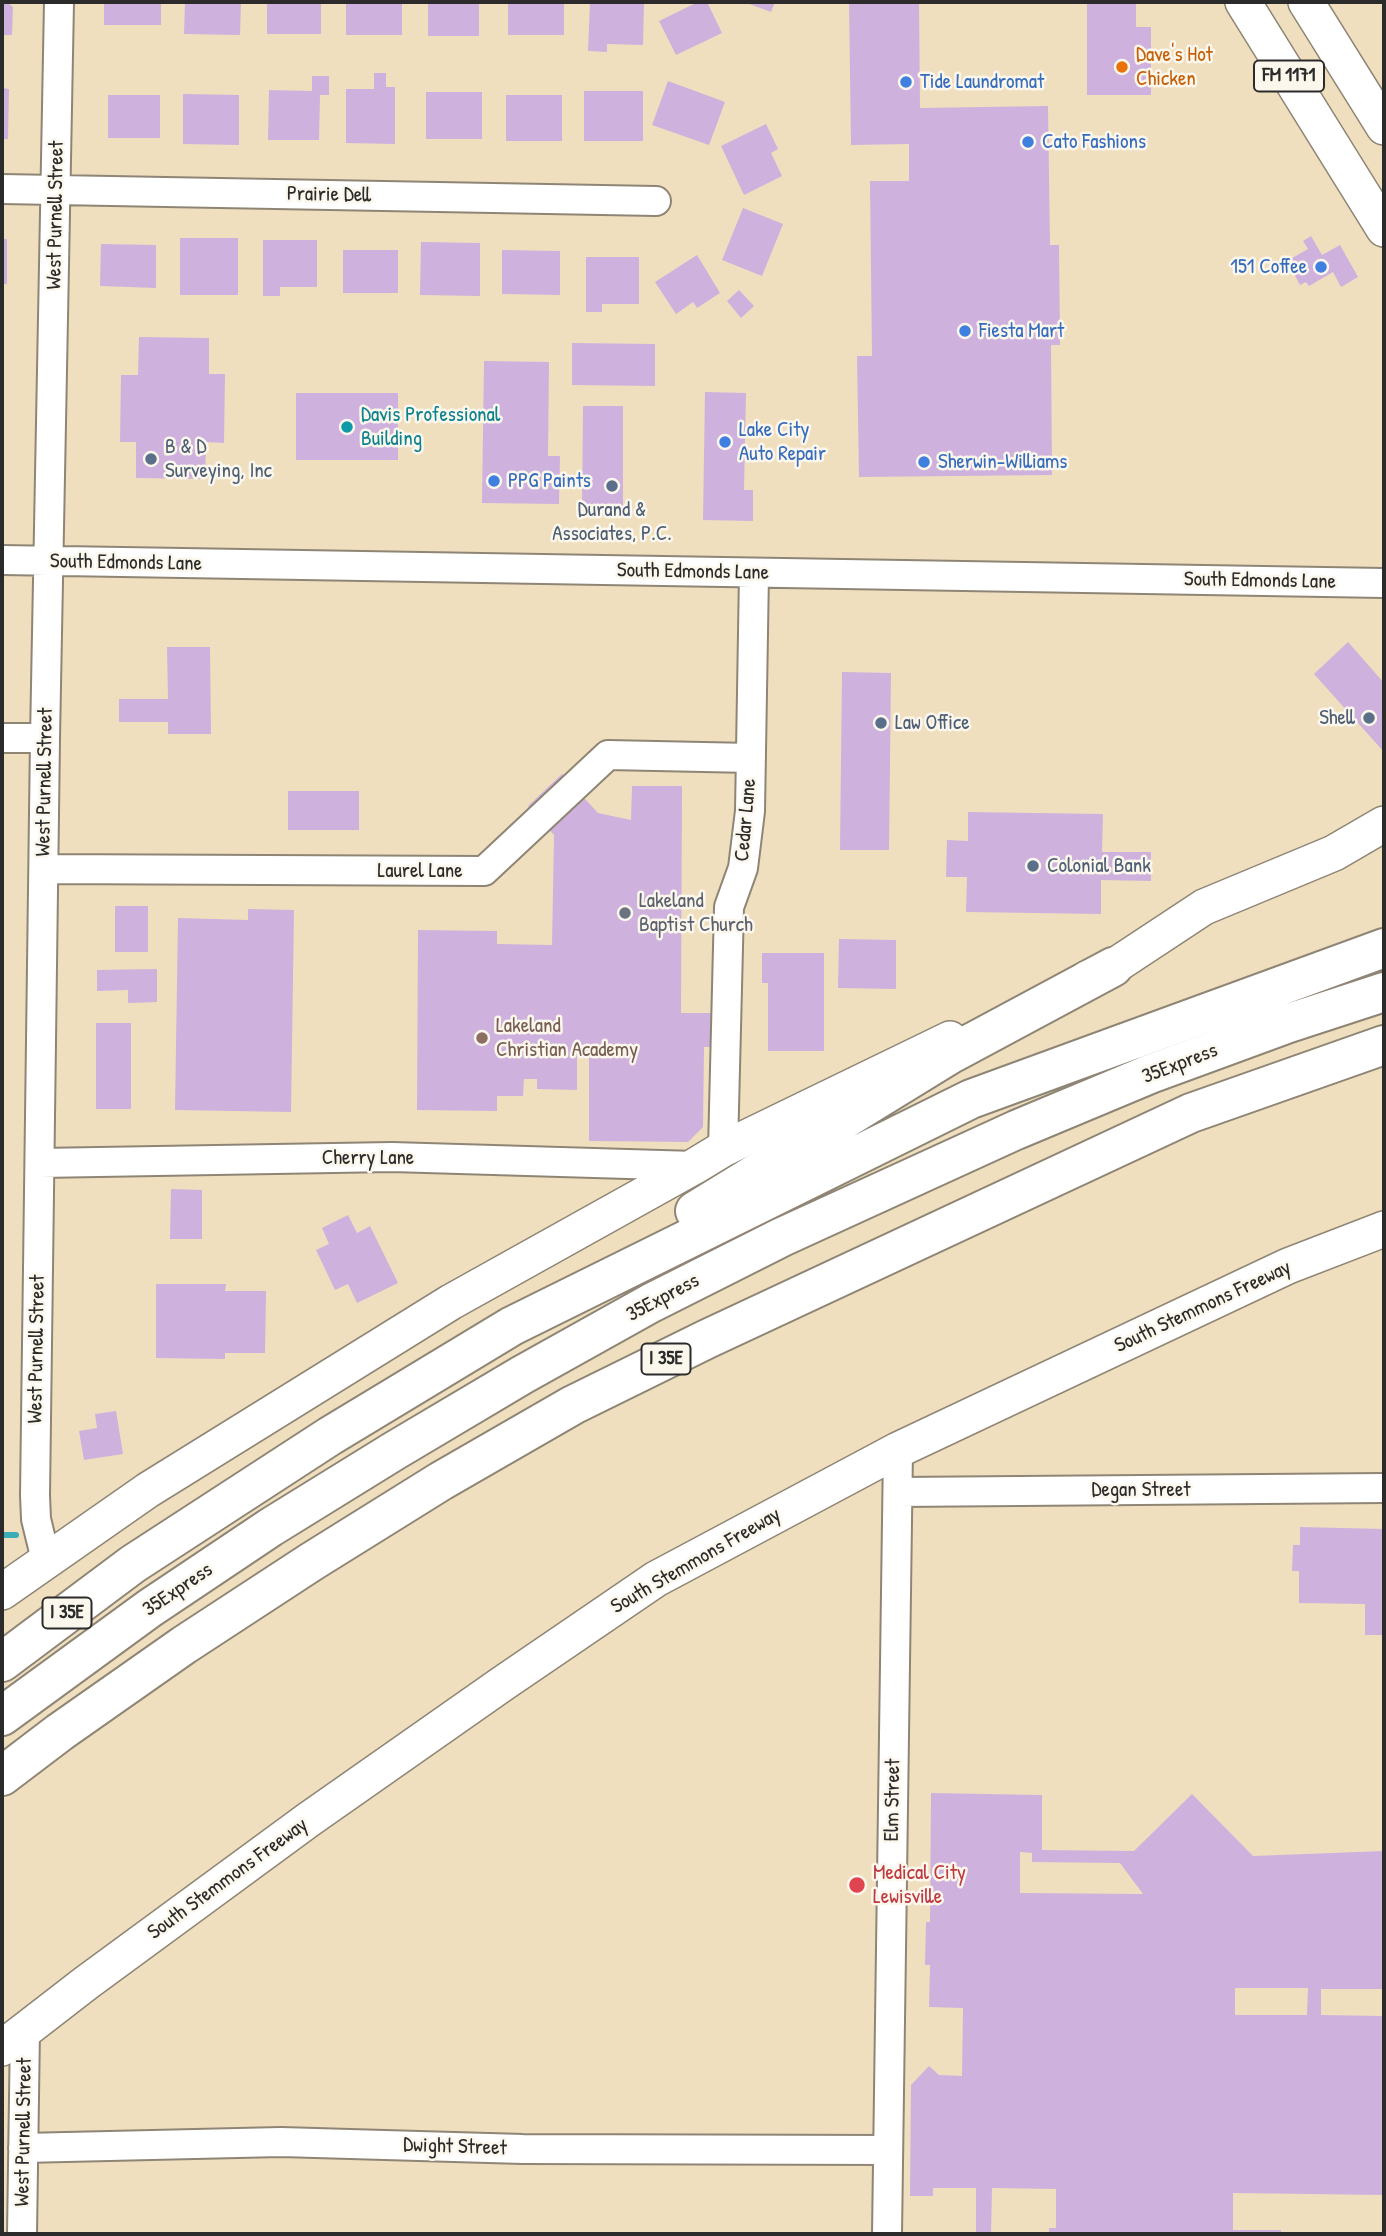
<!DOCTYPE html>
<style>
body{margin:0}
#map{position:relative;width:1386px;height:2236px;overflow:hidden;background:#f0dfbf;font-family:"Patrick Hand",sans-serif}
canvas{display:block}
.frame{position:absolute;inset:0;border:4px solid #2b2b2b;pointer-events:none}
</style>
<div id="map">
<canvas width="1386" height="2236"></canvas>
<div class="frame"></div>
</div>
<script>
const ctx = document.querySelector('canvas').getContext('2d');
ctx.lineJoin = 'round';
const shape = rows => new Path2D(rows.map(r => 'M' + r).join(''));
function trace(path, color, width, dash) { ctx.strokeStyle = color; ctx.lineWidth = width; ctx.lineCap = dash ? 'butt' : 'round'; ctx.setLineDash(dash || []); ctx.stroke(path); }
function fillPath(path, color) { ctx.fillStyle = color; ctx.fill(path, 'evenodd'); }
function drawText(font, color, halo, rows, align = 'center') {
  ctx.font = font + ' "Patrick Hand",sans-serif'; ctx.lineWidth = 5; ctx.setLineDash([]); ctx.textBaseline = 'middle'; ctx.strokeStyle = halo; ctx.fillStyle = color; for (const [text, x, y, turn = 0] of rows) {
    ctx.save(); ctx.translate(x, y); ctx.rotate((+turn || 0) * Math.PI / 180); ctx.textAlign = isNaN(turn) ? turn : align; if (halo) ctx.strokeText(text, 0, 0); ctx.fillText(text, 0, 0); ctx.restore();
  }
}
const stream = shape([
 [2,1535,16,1535]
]);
const building = shape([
 [2,2,7,2,13,7,12,35,2,35],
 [104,2,161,2,161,25,104,25],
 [185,2,241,2,240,35,184,34],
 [267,2,321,2,321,34,267,34],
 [346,2,402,2,402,35,346,35],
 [428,2,479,2,479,36,428,36],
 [508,2,564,2,564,35,508,35],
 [590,2,644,2,643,45,607,44,607,52,588,51],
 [698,2,707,2,722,33,676,55,659,21],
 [744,2,775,2,771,12],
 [849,2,919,2,920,108,1048,106,1050,245,1059,245,1060,345,1051,345,1052,475,859,477,857,356,872,356,870,181,909,181,909,144,851,145],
 [1087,2,1136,2,1136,27,1151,27,1151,95,1087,95],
 [374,73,386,73,386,87,395,87,395,144,346,143,346,89,374,89],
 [312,76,329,76,329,95,320,95,319,140,268,140,269,90,312,91],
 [668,81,725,102,709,145,652,125],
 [2,88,9,89,8,139,2,139],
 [584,91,643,91,643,141,584,141],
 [426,92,482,92,482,139,426,139],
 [183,94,239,95,239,145,183,144],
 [108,95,160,95,160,138,108,138],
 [506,95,562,95,562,141,506,141],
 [766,124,778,149,771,153,782,176,744,195,721,146],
 [743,208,783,224,762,276,722,260],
 [1311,236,1322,255,1340,245,1358,277,1341,287,1333,272,1309,286,1306,282,1300,285,1287,261,1308,249,1303,241],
 [180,238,238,238,238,295,180,295],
 [2,239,7,239,7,284,2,284],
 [263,240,317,240,317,287,280,287,280,296,263,296],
 [421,242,480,243,480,296,420,295],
 [101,244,156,245,156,288,100,286],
 [343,250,398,250,398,293,343,293],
 [502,250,560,251,560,295,502,294],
 [697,255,720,293,697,308,693,302,676,314,655,282],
 [586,257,639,257,639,304,602,304,602,312,586,312],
 [739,290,754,306,741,318,727,301],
 [139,337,209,338,209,374,225,374,224,443,206,442,205,479,136,478,136,442,120,442,121,375,138,375],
 [572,343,655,344,655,386,572,385],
 [484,361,549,362,548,456,560,456,559,504,482,503],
 [705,392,746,393,744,490,753,490,753,521,703,520],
 [296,393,398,393,398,460,296,460],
 [583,406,623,406,623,512,582,511],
 [1348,642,1384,683,1384,752,1314,674],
 [167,647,210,647,211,734,168,734,168,722,119,722,119,699,168,699],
 [842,672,891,673,889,850,840,850],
 [562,774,598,813,631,820,632,786,682,786,681,1013,713,1013,712,1047,704,1047,703,1127,688,1142,589,1141,589,1052,577,1052,577,1090,537,1089,537,1079,524,1079,523,1096,497,1096,497,1111,417,1110,418,930,497,931,497,944,552,945,554,835,528,806],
 [288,791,359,791,359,830,288,830],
 [968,812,1103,814,1102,852,1151,852,1151,881,1101,880,1101,914,966,912,967,877,946,877,947,840,968,841],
 [115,906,148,906,148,952,115,952],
 [248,909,294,910,291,1112,175,1110,178,918,248,920],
 [839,939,896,940,896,989,838,988],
 [762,953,824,953,824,1051,768,1051,768,983,762,983],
 [157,969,157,1002,128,1003,128,990,97,991,97,970],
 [96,1023,131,1023,131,1109,96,1109],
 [171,1189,202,1190,202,1239,170,1239],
 [348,1215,357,1233,370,1226,398,1283,357,1303,348,1284,335,1290,316,1250,329,1244,322,1228],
 [156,1284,226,1284,225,1291,266,1291,265,1353,225,1353,225,1359,156,1358],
 [116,1411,123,1454,84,1460,79,1431,97,1428,95,1414],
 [1300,1527,1384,1529,1384,1604,1382,1604,1382,1635,1365,1635,1365,1604,1299,1603,1299,1571,1292,1571,1293,1545,1300,1545],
 [931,1793,1042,1795,1042,1850,1134,1851,1192,1794,1253,1856,1384,1851,1384,1989,1321,1989,1321,2015,1384,2016,1384,2195,1233,2193,1233,2230,1281,2230,1281,2234,1049,2234,1049,2228,1056,2228,1056,2189,992,2188,991,2234,976,2234,976,2188,933,2188,933,2196,910,2196,911,2085,929,2066,939,2075,962,2076,963,2008,929,2007,930,1965,925,1965,926,1922,930,1922],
 [1020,1852,1032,1853,1032,1862,1120,1863,1143,1894,1020,1893],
 [1235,1988,1308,1988,1307,2015,1235,2015]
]);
const minor = shape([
 [2,189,656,201],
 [2,560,1384,583],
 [2,738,45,738],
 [44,869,484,871,608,755,751,758],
 [723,1149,729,907,743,868,750,811,754,573],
 [40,1163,392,1157,695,1166],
 [898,1492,1384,1488],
 [46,1560,36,1519,35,1495,45,738,59,2],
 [23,2148,281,2142,523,2149,888,2150],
 [22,2234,25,2029],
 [887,2234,898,1450]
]);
const major = shape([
 [1243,2,1384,229],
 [1306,2,1384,127],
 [1087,979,1113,967,1204,907,1334,853,1384,824],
 [2,1592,148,1490,451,1302,695,1166,723,1149,950,1039],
 [2,2048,86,1983,308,1820,502,1684,656,1579,898,1450,1288,1266,1384,1229]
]);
const highway = shape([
 [695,1211,949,1055,1113,967],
 [2,1662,133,1564,330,1436,512,1326,971,1099,1384,948],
 [2,1716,150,1608,271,1527,394,1451,522,1375,651,1303,782,1237,1016,1130,1150,1074,1289,1023,1384,992],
 [2,1776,60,1732,184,1645,311,1562,441,1481,573,1405,707,1339,1191,1113,1384,1045]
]);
const markers = [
 [1122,67,7,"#e8710a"],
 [906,82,7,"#3f7fe0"],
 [1028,142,7,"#3f7fe0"],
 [1321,267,7,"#3f7fe0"],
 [965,331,7,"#3f7fe0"],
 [347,427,7,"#0f9aa8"],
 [725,442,7,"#3f7fe0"],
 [151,459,7,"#5c6f8a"],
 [924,462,7,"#3f7fe0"],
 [494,481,7,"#3f7fe0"],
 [612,486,7,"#5c6f8a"],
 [1369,718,7,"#5c6f8a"],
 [881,723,7,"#5c6f8a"],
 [1033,866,7,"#5c6f8a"],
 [625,913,7,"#6b7280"],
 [482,1038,7,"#8d6e63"],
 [857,1885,9,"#e0444e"]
];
const shields = [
 [1289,76,70],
 [666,1359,49],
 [67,1613,49]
];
const shieldNames = [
 ["FM 1171",1289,76],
 ["I 35E",666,1359],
 ["I 35E",67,1613]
];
const foodNames = [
 ["Dave's Hot",1136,55],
 ["Chicken",1136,79]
];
const shopNames = [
 ["Tide Laundromat",920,82],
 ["Cato Fashions",1042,142],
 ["151 Coffee",1307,267,"right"],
 ["Fiesta Mart",979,331],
 ["Lake City",739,430],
 ["Auto Repair",739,454],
 ["Sherwin-Williams",938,462],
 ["PPG Paints",508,481]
];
const streetNames = [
 ["Prairie Dell",329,195,1],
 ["West Purnell Street",56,215,-89],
 ["South Edmonds Lane",126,563,1],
 ["South Edmonds Lane",693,572,1],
 ["South Edmonds Lane",1260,581,1],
 ["West Purnell Street",45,782,-89],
 ["Cedar Lane",746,820,-85],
 ["Laurel Lane",420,871],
 ["35Express",1180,1064,-21],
 ["Cherry Lane",368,1158],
 ["35Express",663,1298,-28],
 ["South Stemmons Freeway",1203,1307,-25],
 ["West Purnell Street",37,1349,-89],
 ["Degan Street",1141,1490],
 ["South Stemmons Freeway",696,1561,-30],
 ["35Express",178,1590,-34],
 ["Elm Street",893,1800,-89],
 ["South Stemmons Freeway",228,1879,-36],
 ["West Purnell Street",24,2132,-89],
 ["Dwight Street",455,2147,2]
];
const cultureNames = [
 ["Davis Professional",361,415],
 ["Building",361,439]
];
const serviceNames = [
 ["B & D",165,447],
 ["Surveying, Inc",165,471],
 ["Durand &",612,510,"center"],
 ["Associates, P.C.",612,534,"center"],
 ["Shell",1355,718,"right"],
 ["Law Office",895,723],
 ["Colonial Bank",1047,866]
];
const worshipNames = [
 ["Lakeland",639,901],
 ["Baptist Church",639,925]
];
const educationNames = [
 ["Lakeland",496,1026],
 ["Christian Academy",496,1050]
];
const healthNames = [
 ["Medical City",873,1873],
 ["Lewisville",873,1897]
];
trace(stream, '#3cadb4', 6);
fillPath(building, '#ceb1dd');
trace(minor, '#8e8575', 32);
trace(major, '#8e8575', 38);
trace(highway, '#8e8575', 42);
trace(minor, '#fff', 28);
trace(major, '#fff', 35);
trace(highway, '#fff', 38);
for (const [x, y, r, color] of markers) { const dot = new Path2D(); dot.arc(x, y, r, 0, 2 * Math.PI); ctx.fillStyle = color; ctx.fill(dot); trace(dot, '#fbf7ec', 2.5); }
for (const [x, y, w] of shields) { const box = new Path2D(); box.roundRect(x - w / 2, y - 15.5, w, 31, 5); ctx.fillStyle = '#fbf7ec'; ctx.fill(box); trace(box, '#2b2b2b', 2); }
drawText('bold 19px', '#2b2b2b', null, shieldNames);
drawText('21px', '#c56008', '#fbf7ec', foodNames, 'left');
drawText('21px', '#366cbe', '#fbf7ec', shopNames, 'left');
drawText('21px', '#2b2b2b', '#fbf7ec', streetNames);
drawText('21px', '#0d838f', '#fbf7ec', cultureNames, 'left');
drawText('21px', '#4e5e75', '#fbf7ec', serviceNames, 'left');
drawText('21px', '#5b616d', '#fbf7ec', worshipNames, 'left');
drawText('21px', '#785e54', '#fbf7ec', educationNames, 'left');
drawText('21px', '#be3a42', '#fbf7ec', healthNames, 'left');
</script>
